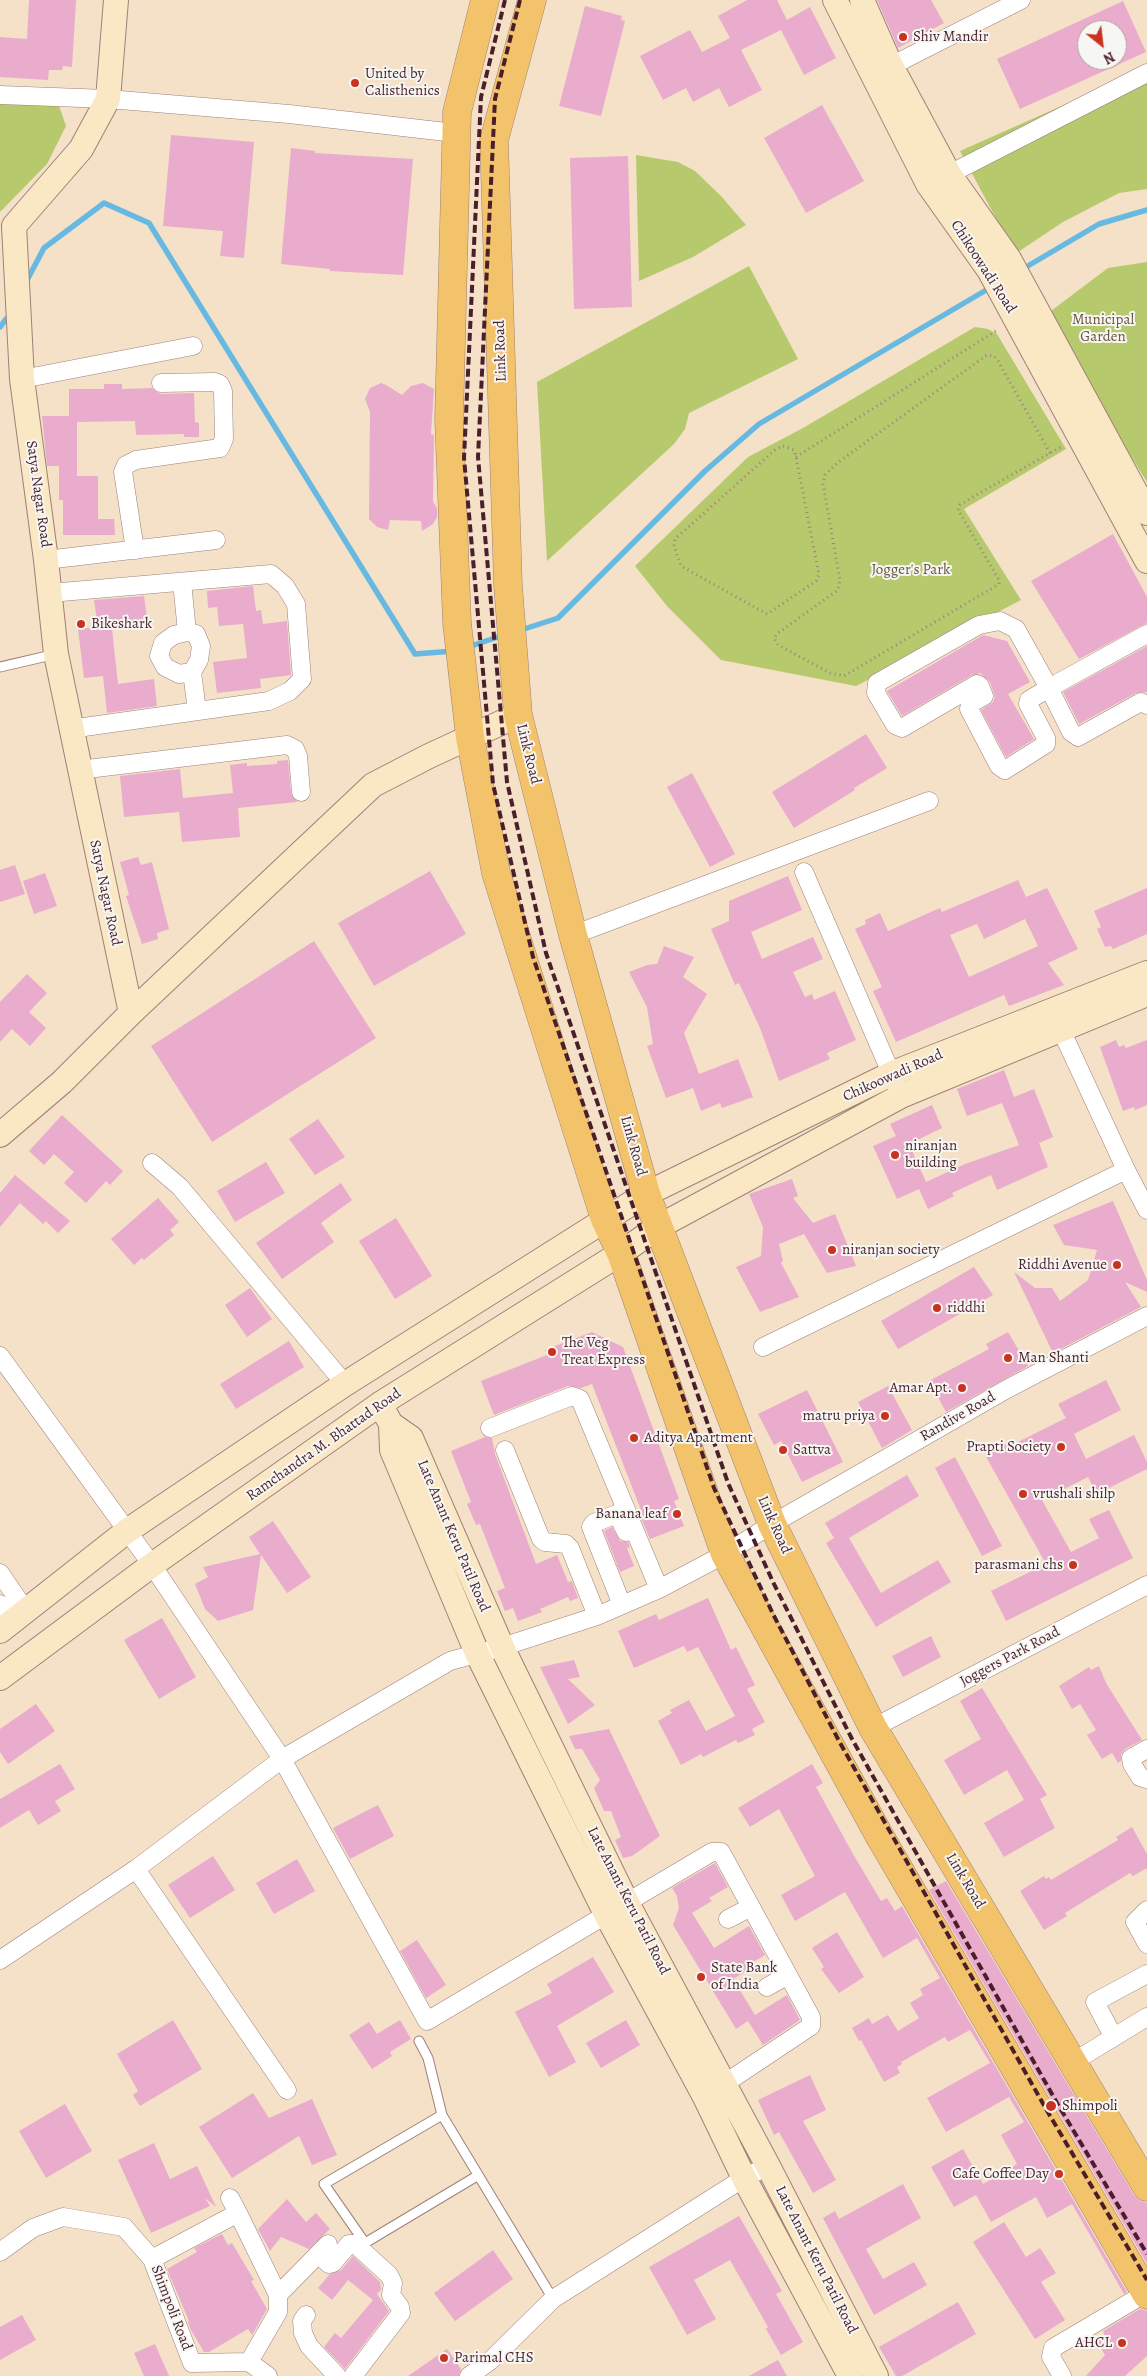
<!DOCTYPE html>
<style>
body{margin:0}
#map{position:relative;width:1147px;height:2376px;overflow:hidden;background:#f4e1c8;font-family:Alegreya,serif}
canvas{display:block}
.north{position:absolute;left:1077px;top:20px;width:50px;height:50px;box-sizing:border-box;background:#f6f6f2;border:1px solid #b1a0a2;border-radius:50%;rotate:151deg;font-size:14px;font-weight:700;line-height:20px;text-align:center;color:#4a1f2b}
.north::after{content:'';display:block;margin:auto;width:18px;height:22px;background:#c8321e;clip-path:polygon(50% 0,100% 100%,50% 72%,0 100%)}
</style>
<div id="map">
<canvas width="1147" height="2376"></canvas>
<div class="north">N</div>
</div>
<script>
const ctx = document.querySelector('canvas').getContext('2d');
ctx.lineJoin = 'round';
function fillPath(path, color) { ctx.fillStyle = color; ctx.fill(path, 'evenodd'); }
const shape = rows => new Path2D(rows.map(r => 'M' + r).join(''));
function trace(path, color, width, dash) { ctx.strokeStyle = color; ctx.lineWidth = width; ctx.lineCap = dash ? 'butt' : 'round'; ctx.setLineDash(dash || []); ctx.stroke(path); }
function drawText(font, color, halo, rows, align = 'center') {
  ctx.font = font + ' Alegreya,serif'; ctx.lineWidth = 4; ctx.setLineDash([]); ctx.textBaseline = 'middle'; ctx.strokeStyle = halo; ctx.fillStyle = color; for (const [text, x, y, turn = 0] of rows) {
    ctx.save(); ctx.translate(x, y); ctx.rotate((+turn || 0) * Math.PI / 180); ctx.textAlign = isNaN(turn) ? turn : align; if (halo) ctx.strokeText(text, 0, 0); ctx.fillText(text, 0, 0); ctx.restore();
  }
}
const green = shape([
 [1147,68,1147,189,1119,193,1063,222,1015,254,960,151],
 [0,100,58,103,66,126,47,164,0,212],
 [636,155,678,162,695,171,721,196,746,225,693,257,639,281],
 [1147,262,1147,482,1043,317,1108,268],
 [749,266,798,359,689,413,685,429,674,444,547,561,537,382],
 [975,327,988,329,997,334,1066,449,964,509,1021,600,856,686,721,660,667,606,635,566,748,457,803,428]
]);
const stream = shape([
 [1021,270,1099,224,1147,210],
 [25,284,44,248,104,203,149,223,415,654,454,651],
 [0,327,6,319],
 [518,631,558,618,705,471,759,424,993,286],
 [468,647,504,635]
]);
const building = shape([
 [29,0,76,0,72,67,63,66,62,70,49,70,48,80,0,77,0,37,27,39],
 [747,0,777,0,787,20,810,7,836,58,804,75,781,30,741,50,762,90,729,107,719,88,693,102,686,88,663,100,640,56,690,30,702,52,730,38,718,16],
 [877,0,931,0,944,23,898,48],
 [1123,1,1146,52,1020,109,997,59],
 [1087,30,1117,30,1117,60,1087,60],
 [585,6,622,16,621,20,625,21,601,116,559,106],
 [822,105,864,181,806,213,764,138],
 [171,135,254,142,244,258,220,256,223,231,163,226],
 [291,148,315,151,315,153,413,159,403,275,330,271,330,269,281,264],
 [628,156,632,307,574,309,570,158],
 [381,383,386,385,402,395,411,386,423,383,434,389,431,434,434,435,433,502,437,508,437,517,433,524,422,531,421,521,390,520,388,530,377,527,369,519,370,412,365,399,370,388],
 [104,384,122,384,122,389,152,388,161,394,194,393,195,422,199,423,199,437,184,437,184,434,136,435,135,421,77,422,77,476,98,476,98,519,114,519,115,535,63,535,63,500,59,500,59,466,47,466,42,416,69,416,69,389,104,389],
 [1113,534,1147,597,1147,623,1079,659,1031,581],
 [253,586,256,611,261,610,263,624,287,621,291,675,260,679,261,688,217,693,213,662,247,658,243,624,219,626,217,607,208,608,207,591],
 [144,596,148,625,112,629,118,684,154,679,157,706,107,713,103,676,84,678,78,629,98,627,94,600],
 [983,635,1007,641,1030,682,1008,694,1034,739,1006,757,981,710,993,702,995,697,990,682,980,673,972,675,902,716,887,691],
 [1147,646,1147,692,1136,693,1079,724,1063,692],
 [866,734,887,768,854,788,855,790,794,828,772,792],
 [288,760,291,793,297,802,238,808,240,837,182,842,179,812,124,817,120,776,180,769,183,798,233,793,230,765,247,763,247,766,277,764,277,761],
 [692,773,735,854,710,867,667,787],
 [138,857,141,865,152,862,169,929,157,933,158,939,142,944,126,896,129,895,120,862],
 [15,865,25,894,0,902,0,870],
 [430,871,466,934,374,986,338,923],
 [45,873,57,906,34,914,23,881],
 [788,876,802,910,751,932,762,959,813,937,823,959,793,972,805,997,812,994,814,1000,835,991,856,1040,827,1053,830,1059,779,1081,760,1028,739,983,735,985,711,929,729,921,729,901],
 [1018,880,1026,897,1047,888,1078,949,1048,963,1064,985,1009,1006,1004,995,896,1042,873,991,882,987,855,929,866,924,865,920,880,913,888,931,940,908,942,912],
 [1025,919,1038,946,969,977,950,935,977,924,984,939],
 [1147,888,1147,934,1113,949,1111,946,1105,947,1097,929,1101,927,1094,911],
 [314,941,376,1038,212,1142,151,1046],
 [664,946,694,957,683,977,707,994,684,1033,699,1074,738,1059,753,1097,722,1108,720,1103,701,1111,693,1088,666,1098,647,1046,653,1044,647,1007,629,972,647,965,657,964],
 [27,974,47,993,29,1012,46,1028,30,1046,12,1029,0,1042,0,1002],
 [1116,1040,1119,1047,1124,1045,1126,1048,1147,1040,1147,1105,1135,1110,1134,1107,1123,1111,1100,1047],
 [1004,1070,1014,1097,1034,1089,1053,1137,1039,1143,1048,1167,997,1190,991,1175,952,1193,954,1196,928,1209,919,1189,897,1199,873,1146,896,1136,890,1124,932,1105,942,1128,909,1144,926,1182,965,1164,1019,1145,1002,1103,967,1116,957,1089],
 [62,1115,123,1171,110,1185,106,1181,86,1203,64,1183,74,1172,54,1154,44,1165,29,1151],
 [318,1119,345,1157,315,1175,289,1139],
 [266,1162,285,1193,235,1222,217,1191],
 [15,1175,70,1221,58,1233,46,1221,43,1224,20,1203,0,1227,0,1193],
 [792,1179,798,1196,793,1198,813,1223,835,1214,856,1266,827,1273,804,1234,779,1244,783,1261,781,1263,799,1297,760,1312,736,1267,761,1256,763,1227,749,1194],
 [341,1183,352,1200,321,1223,334,1242,282,1279,256,1243],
 [158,1198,179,1222,170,1230,174,1235,144,1260,142,1258,134,1265,111,1239],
 [1113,1201,1147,1280,1147,1292,1125,1282,1141,1307,1053,1353,1014,1272,1035,1288,1052,1288,1060,1301,1088,1280,1097,1250,1064,1245,1053,1225],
 [396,1218,432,1276,395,1299,359,1241],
 [974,1267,993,1295,898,1349,881,1321],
 [250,1288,272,1319,247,1337,225,1305],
 [592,1332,623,1347,679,1499,674,1501,684,1526,650,1539,638,1511,641,1510,592,1384,581,1388,568,1386,494,1415,481,1381,547,1355,545,1350],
 [1008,1332,1028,1366,946,1412,929,1381,989,1349,986,1344],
 [289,1341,304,1367,236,1409,220,1384],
 [1106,1380,1121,1410,1074,1434,1086,1459,1134,1435,1147,1462,1147,1469,1097,1494,1088,1477,1042,1500,1071,1552,1099,1538,1089,1519,1109,1510,1133,1558,1006,1621,991,1591,1046,1564,985,1455,1010,1442,1012,1445,1066,1418,1058,1404],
 [888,1386,912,1430,882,1448,858,1402],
 [807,1390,843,1462,802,1482,781,1441,774,1445,758,1414],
 [485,1437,492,1438,495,1454,536,1564,557,1555,568,1582,572,1581,578,1598,570,1601,568,1597,540,1609,542,1612,518,1621,513,1608,505,1611,497,1591,505,1588,480,1524,476,1525,467,1504,471,1502,451,1451],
 [955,1457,1002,1546,982,1556,935,1468],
 [907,1475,919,1496,849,1538,881,1593,938,1560,951,1582,876,1627,826,1543,834,1538,825,1523],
 [273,1521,311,1577,287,1593,261,1555,253,1610,218,1621,205,1609,195,1584,208,1577,203,1567,260,1554,249,1537],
 [612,1527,620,1541,628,1542,630,1547,627,1548,634,1566,620,1572,604,1531],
 [708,1598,731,1650,736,1647,755,1685,747,1689,765,1722,752,1729,755,1735,738,1743,736,1740,703,1757,701,1754,681,1765,658,1721,672,1713,670,1710,689,1700,706,1731,735,1716,698,1647,687,1652,684,1646,634,1668,618,1631,656,1614,659,1620],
 [162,1618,196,1677,159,1699,124,1640],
 [931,1636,941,1657,903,1677,892,1656],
 [574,1660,580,1677,568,1679,595,1705,568,1724,540,1667],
 [1099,1666,1106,1683,1142,1740,1125,1749,1121,1754,1121,1761,1118,1763,1112,1753,1102,1759,1087,1735,1096,1730,1080,1704,1072,1709,1059,1686,1089,1667,1091,1670],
 [982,1688,1047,1795,1040,1799,1055,1828,1004,1857,984,1823,1024,1800,1007,1770,964,1795,944,1760,981,1739,960,1701],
 [36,1704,55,1731,8,1764,0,1752,0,1729],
 [609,1729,660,1836,632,1856,623,1858,615,1840,621,1837,611,1811,604,1811,594,1788,600,1780,582,1749,575,1749,569,1736],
 [60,1764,75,1789,55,1801,61,1811,38,1825,29,1810,0,1828,0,1799],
 [812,1764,823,1783,816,1787,853,1854,881,1901,887,1898,895,1911,902,1906,1127,2292,1124,2294,1072,2204,1047,2218,1036,2197,991,2222,976,2195,954,2207,931,2167,963,2149,983,2184,1017,2164,1001,2135,1024,2122,1009,2097,946,2132,927,2098,990,2063,970,2030,948,2042,945,2037,901,2062,902,2064,897,2067,900,2073,884,2082,861,2040,859,2041,852,2028,869,2018,872,2024,888,2015,898,2031,919,2018,910,2003,923,1995,920,1989,940,1978,917,1938,883,1958,845,1892,795,1921,781,1895,815,1876,779,1809,750,1827,738,1808],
 [378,1805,394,1836,350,1859,333,1828],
 [1132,1827,1147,1854,1147,1868,1133,1876,1130,1873,1065,1913,1067,1916,1044,1930,1020,1891,1044,1876,1046,1879,1049,1877,1051,1880,1118,1840,1116,1837],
 [213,1856,235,1890,190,1918,168,1885],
 [297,1859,315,1891,274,1914,256,1883],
 [715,1863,728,1887,709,1898,712,1901,692,1913,714,1948,749,1926,765,1955,750,1964,752,1968,733,1979,755,2015,787,1995,800,2020,763,2045,748,2021,736,2029,673,1925,679,1908,677,1896,672,1888],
 [946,1881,1134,2195,1139,2200,1147,2203,1147,2264,929,1890],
 [837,1932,864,1977,839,1993,821,1969,824,1967,812,1948],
 [417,1940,446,1985,426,1998,400,1951],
 [593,1957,614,1992,557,2026,576,2062,549,2077,515,2012,552,1993,547,1984],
 [173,2020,202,2069,140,2106,133,2095,138,2091,117,2054],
 [400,2020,411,2039,390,2052,392,2056,372,2069,349,2035,369,2022,377,2034],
 [626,2020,640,2045,601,2068,586,2043],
 [810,2075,826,2110,803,2121,836,2180,813,2193,779,2132,774,2135,758,2100],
 [253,2093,269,2118,312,2099,337,2155,312,2165,299,2136,232,2178,199,2127],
 [65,2104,92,2151,46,2178,19,2131],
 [154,2143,170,2179,197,2166,216,2207,205,2198,210,2206,151,2233,118,2160],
 [903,2184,921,2218,866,2249,883,2279,914,2262,927,2285,874,2315,823,2218,835,2211,839,2219],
 [287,2199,306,2222,316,2213,330,2229,309,2249,281,2237,270,2251,258,2229],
 [739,2216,782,2291,776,2294,803,2342,781,2355,766,2329,768,2327,730,2260,694,2280,716,2319,687,2335,649,2267],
 [1004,2222,1026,2257,1040,2248,1056,2273,1041,2282,1065,2320,1035,2339,973,2242],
 [222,2234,228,2245,232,2243,254,2280,251,2281,267,2309,252,2335,248,2329,209,2352,204,2352,191,2330,188,2322,189,2321,167,2269,197,2252,194,2248],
 [493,2250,513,2279,455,2321,434,2293],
 [353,2256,380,2282,381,2290,377,2294,389,2311,345,2369,324,2347,335,2333,341,2338,373,2300,348,2280,332,2300,318,2288,330,2274,341,2270],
 [958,2302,976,2334,902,2376,896,2376,879,2347],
 [1140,2309,1147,2311,1147,2356,1125,2376,1086,2376,1105,2355,1097,2341,1105,2336,1103,2331],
 [22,2315,36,2340,0,2360,0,2327],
 [155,2344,169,2376,144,2376,134,2353],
 [447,2349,461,2369,459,2376,408,2376],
 [778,2360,787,2376,749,2376]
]);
const path = shape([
 [783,446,794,450,796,457,819,575,816,581,767,614,681,566,674,546,675,539,776,449,783,446],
 [1050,453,998,361,994,356,987,355,837,463,825,475,823,484,840,580,838,590,778,633,774,638,778,645,830,673,844,676,999,584,999,580,958,510,960,505,971,498,1050,453,1063,446],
 [796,457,999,329]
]);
const lane = shape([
 [0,667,56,654],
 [419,2041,428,2058,442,2115],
 [477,2176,365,2243,324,2184,442,2115,553,2299]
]);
const street = shape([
 [891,66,1021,0],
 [0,95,108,99,289,114,455,133],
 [938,180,1147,73],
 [22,379,193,346],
 [135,550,123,472,126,465,136,460,220,448,224,439,223,391,220,384,215,382,161,383],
 [46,560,216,540],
 [182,582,187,632],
 [50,593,271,574,285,586,296,604,302,679,290,691,269,701,70,729],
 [1147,634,1049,688,1029,700,1028,704,1046,738,1046,744,1005,770,999,766,969,709,970,704,984,696,980,686,977,684,902,728,895,725,876,693,877,683,979,625,1000,621,1016,629,1049,688,1071,732,1078,737,1141,702,1147,705],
 [192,672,179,674,165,667,159,656,163,643,174,635,187,632,196,634,201,646,199,660,192,672,197,711],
 [79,770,287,745,295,749,298,756,301,792],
 [804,872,901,1096],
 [573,935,929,801],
 [1056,1019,1126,1170,1147,1210],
 [152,1163,180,1187,345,1384],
 [763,1347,1126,1170],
 [0,1356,152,1565,282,1759,427,2021,712,1852,721,1852,811,2017,811,2026,715,2090],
 [490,1428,572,1396,580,1399,659,1589],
 [505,1450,541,1539,545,1542,566,1544,570,1548,597,1616],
 [0,1573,26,1611],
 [0,1604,12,1621],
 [622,1605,591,1527,594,1523,617,1514,626,1532],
 [873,1728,1147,1585],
 [1147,1749,1131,1758,1132,1764,1140,1777,1147,1779],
 [136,1869,287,2090],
 [1147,1910,1135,1922,1147,1944],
 [728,1919,751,1907],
 [0,1960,136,1869,282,1759,450,1661,502,1647,597,1616,659,1589,725,1554,772,1524,1007,1389,1147,1316],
 [767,1987,788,1975],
 [1113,2036,1095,2002,1147,1974],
 [1073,2062,1147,2017],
 [230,2198,238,2213],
 [0,2252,33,2228,63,2217,124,2227,152,2259,192,2363,249,2362,268,2376],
 [318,2254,329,2264,333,2263,349,2244,355,2244,389,2275,393,2283,391,2295,400,2307,401,2313,353,2376],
 [152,2259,238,2213,278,2295,278,2312,249,2362],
 [278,2295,328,2244],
 [306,2315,302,2321,303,2333,309,2346,337,2376],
 [469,2376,490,2361,553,2299,744,2178,768,2166],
 [1062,2376,1051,2357,1053,2348,1146,2293]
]);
const secondary = shape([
 [116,0,108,99,81,149,14,226,22,379,46,560,56,654,131,1013],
 [835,0,928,184,989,270,1147,561],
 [862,0,891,66,949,174,1009,259,1147,513],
 [0,1135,62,1082,131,1013,373,785,429,756,518,715],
 [380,1404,391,1424,392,1450,477,1653,607,1916,705,2097,744,2178,850,2376],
 [391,1424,411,1438,502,1647,627,1903,768,2166,876,2376],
 [0,1631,127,1531,345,1384,646,1194,893,1073,1147,973],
 [0,1678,152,1565,380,1404,621,1253,658,1227,901,1096,1147,994]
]);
const primary = shape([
 [485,0,457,112,449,419,457,623,470,737,496,873,605,1219,621,1253,725,1554,879,1835,1147,2295],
 [532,0,494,140,508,585,518,715,573,935,646,1194,772,1524,873,1728,1147,2187]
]);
const rail = shape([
 [505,0,481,97,464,458,493,784,533,957,714,1488,773,1614,839,1741,1046,2109,1147,2280],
 [520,0,495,99,478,457,507,782,546,953,728,1483,773,1582,852,1739,1057,2103,1147,2254]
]);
const markers = [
 [903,37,5,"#c8321e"],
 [355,83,5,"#c8321e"],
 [81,624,5,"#c8321e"],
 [895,1155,5,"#c8321e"],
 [832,1250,5,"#c8321e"],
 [1117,1265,5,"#c8321e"],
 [937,1308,5,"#c8321e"],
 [552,1352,5,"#c8321e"],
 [1008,1358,5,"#c8321e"],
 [962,1388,5,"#c8321e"],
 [885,1416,5,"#c8321e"],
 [634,1438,5,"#c8321e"],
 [1061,1447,5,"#c8321e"],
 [783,1450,5,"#c8321e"],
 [1023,1494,5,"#c8321e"],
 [677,1514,5,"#c8321e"],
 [1073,1565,5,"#c8321e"],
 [701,1977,5,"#c8321e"],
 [1051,2106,6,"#c8321e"],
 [1059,2174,5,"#c8321e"],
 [1122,2343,5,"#c8321e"],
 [444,2358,5,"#c8321e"]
];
const poiNames = [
 ["Shiv Mandir",913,37],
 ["United by",365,74],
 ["Calisthenics",365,91],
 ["Bikeshark",91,624],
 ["niranjan",905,1146],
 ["building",905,1163],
 ["niranjan society",842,1250],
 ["Riddhi Avenue",1107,1265,"right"],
 ["riddhi",947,1308],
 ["The Veg",562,1343],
 ["Treat Express",562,1360],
 ["Man Shanti",1018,1358],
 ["Amar Apt.",952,1388,"right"],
 ["matru priya",875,1416,"right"],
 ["Aditya Apartment",644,1438],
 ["Prapti Society",1051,1447,"right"],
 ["Sattva",793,1450],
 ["vrushali shilp",1033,1494],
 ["Banana leaf",667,1514,"right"],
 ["parasmani chs",1063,1565,"right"],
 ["State Bank",711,1968],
 ["of India",711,1985],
 ["Shimpoli",1062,2106],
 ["Cafe Coffee Day",1049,2174,"right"],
 ["AHCL",1112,2343,"right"],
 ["Parimal CHS",454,2358]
];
const streetNames = [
 ["Chikoowadi Road",983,267,57],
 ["Link Road",501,351,-92],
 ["Satya Nagar Road",38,494,82],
 ["Link Road",528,754,76],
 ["Satya Nagar Road",105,893,78],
 ["Chikoowadi Road",893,1076,-24],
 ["Link Road",633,1146,74],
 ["Randive Road",958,1417,-30],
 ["Ramchandra M. Bhattad Road",324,1445,-35],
 ["Link Road",774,1525,66],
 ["Late Anant Keru Patil Road",453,1536,67],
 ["Joggers Park Road",1010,1657,-28],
 ["Link Road",965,1881,59],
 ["Late Anant Keru Patil Road",628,1901,63],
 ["Late Anant Keru Patil Road",816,2260,63],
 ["Shimpoli Road",171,2308,69]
];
const parkNames = [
 ["Municipal",1103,320],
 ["Garden",1103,337],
 ["Jogger's Park",911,570]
];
fillPath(green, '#b6c96d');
trace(stream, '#67b9e2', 5.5);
fillPath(building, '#e9accd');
trace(lane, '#9f807a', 11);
trace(street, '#9f807a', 19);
trace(secondary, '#9f807a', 26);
trace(primary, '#9f807a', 29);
trace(path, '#9f807a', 3, [1, 4]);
trace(lane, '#fff', 9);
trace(street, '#fff', 18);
trace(secondary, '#fae7c3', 24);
trace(primary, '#f2c36a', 28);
trace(rail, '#4a1f2b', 4, [8, 4]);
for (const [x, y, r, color] of markers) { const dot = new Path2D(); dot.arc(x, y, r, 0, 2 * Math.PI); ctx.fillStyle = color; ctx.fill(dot); trace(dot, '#f6f6f2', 2); }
drawText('15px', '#4a1f2b', '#f6f6f2', poiNames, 'left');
drawText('15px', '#4a1f2b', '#f6f6f2', streetNames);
drawText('15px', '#6a523f', '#f6f6f2', parkNames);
</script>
